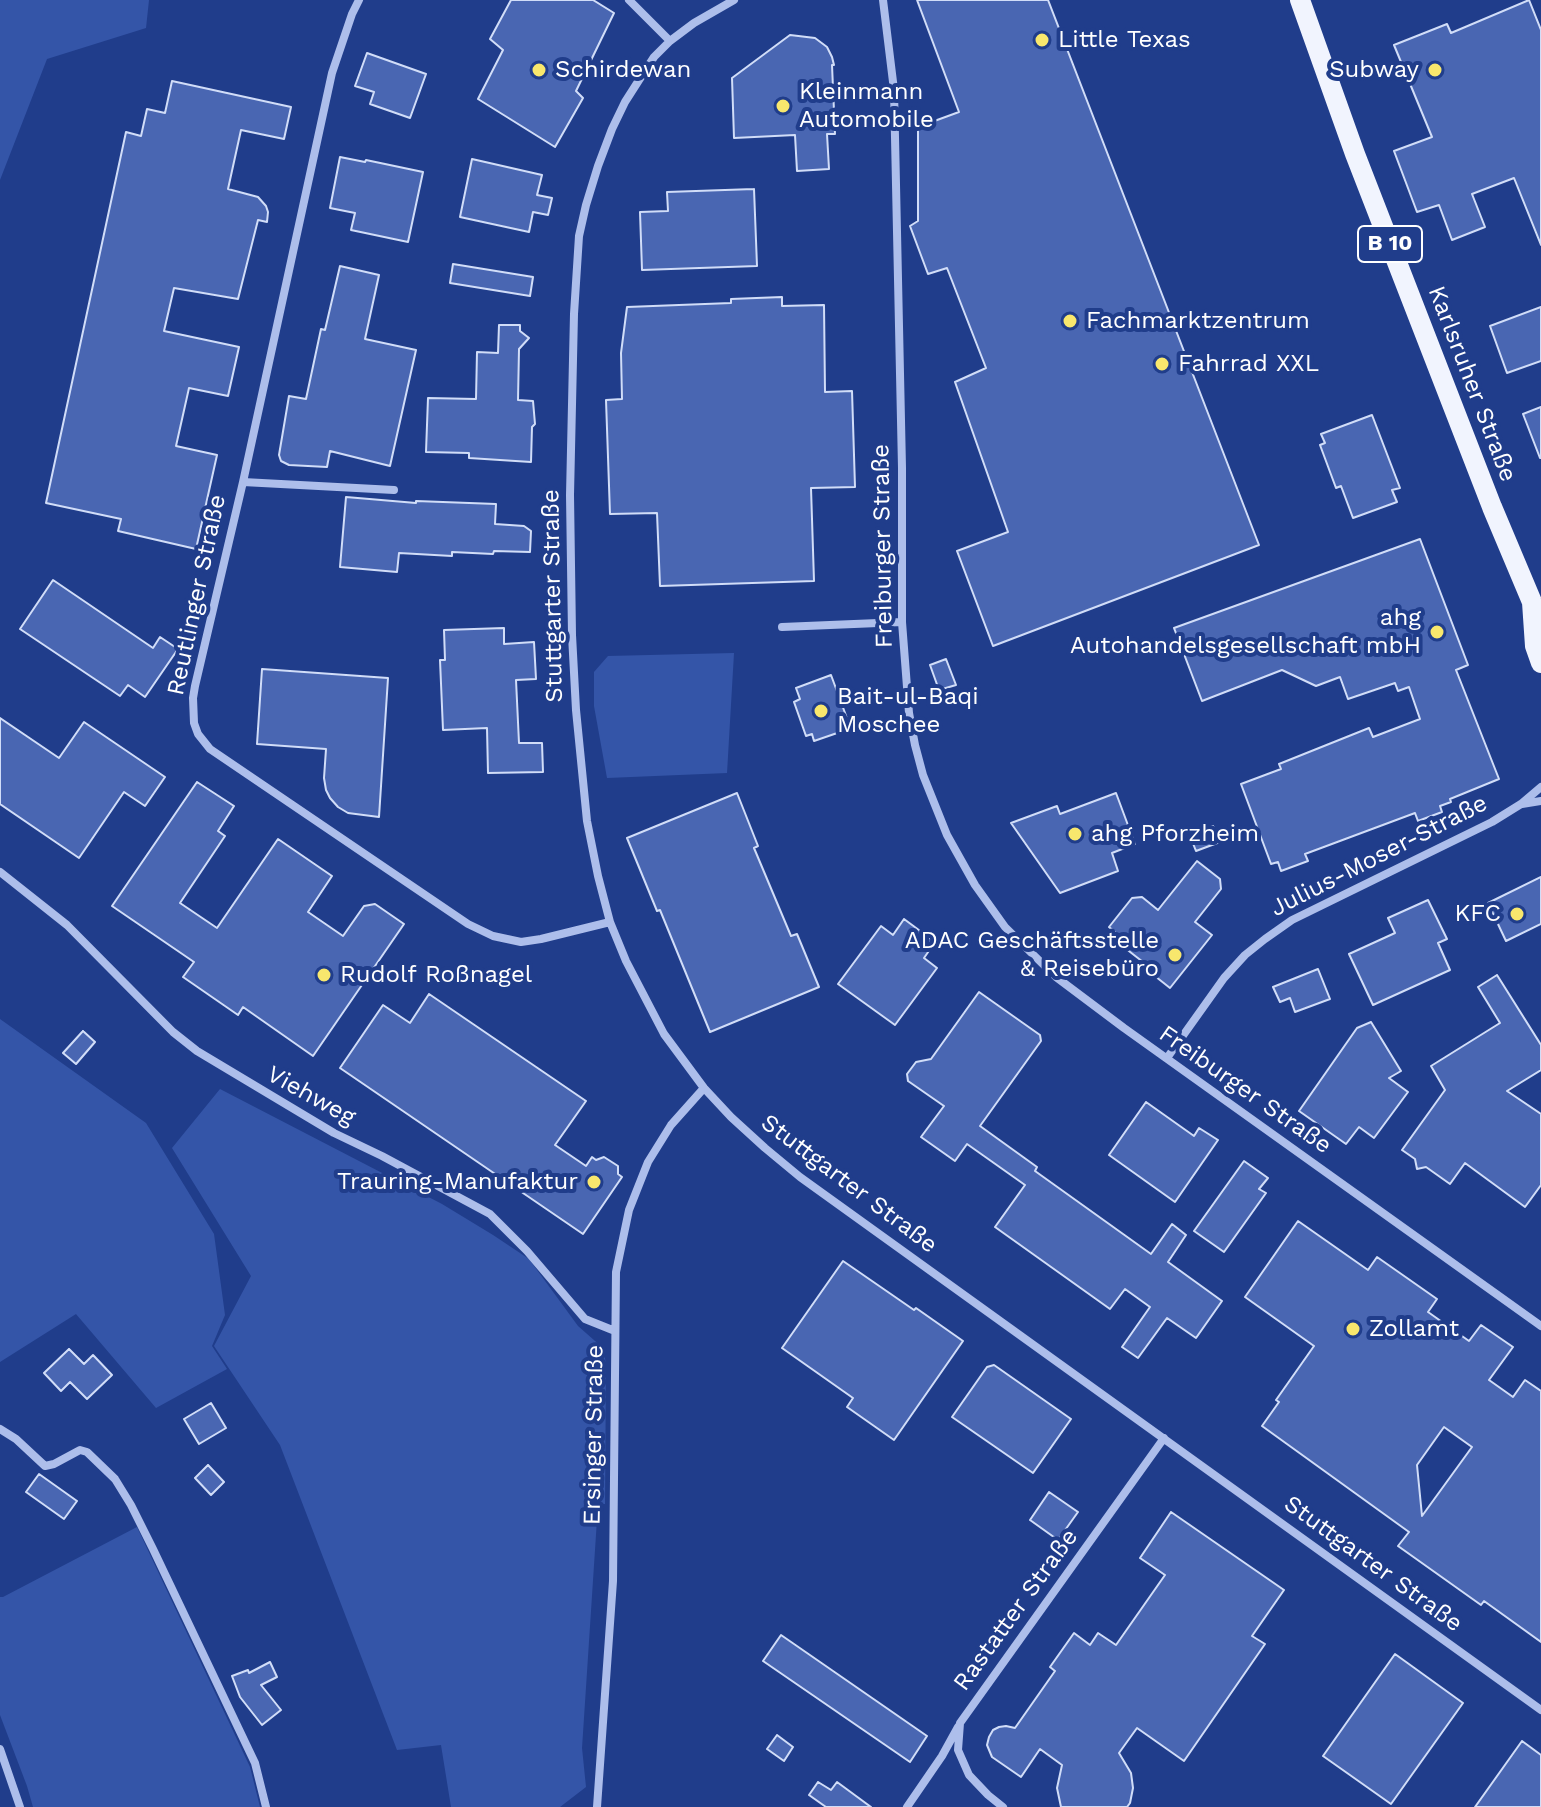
<!DOCTYPE html>
<meta charset="utf-8">
<style>
body{margin:0}
canvas{display:block;background:#203d8b}
</style>
<canvas width="1541" height="1807"></canvas>
<script>
const ctx = document.querySelector('canvas').getContext('2d');
ctx.lineJoin = 'round';
function fillPath(path, color) { ctx.fillStyle = color; ctx.fill(path, 'evenodd'); }
const shape = rows => new Path2D(rows.map(r => 'M' + r).join(''));
function trace(path, color, width, dash) { ctx.strokeStyle = color; ctx.lineWidth = width; ctx.lineCap = dash ? 'butt' : 'round'; ctx.setLineDash(dash || []); ctx.stroke(path); }
function drawText(font, color, halo, rows, align = 'center') {
  ctx.font = font + ' "Work Sans",sans-serif'; ctx.lineWidth = 8; ctx.setLineDash([]); ctx.textBaseline = 'middle'; ctx.strokeStyle = halo; ctx.fillStyle = color; for (const [text, x, y, turn = 0] of rows) {
    ctx.save(); ctx.translate(x, y); ctx.rotate((+turn || 0) * Math.PI / 180); ctx.textAlign = isNaN(turn) ? turn : align; if (halo) ctx.strokeText(text, 0, 0); ctx.fillText(text, 0, 0); ctx.restore();
  }
}
const green = shape([
 [0,0,149,0,146,28,47,59,0,180],
 [734,653,727,773,607,778,594,706,594,672,608,656],
 [0,1019,146,1123,214,1234,225,1315,212,1346,227,1369,156,1408,76,1314,0,1362],
 [220,1089,442,1204,493,1235,529,1259,578,1326,603,1348,606,1364,605,1504,598,1504,582,1748,586,1787,560,1807,451,1807,441,1745,397,1750,280,1445,214,1346,251,1276,172,1148],
 [137,1527,250,1767,260,1807,33,1807,27,1786,0,1715,0,1597,3,1597]
]);
const building = shape([
 [511,0,593,0,614,13,576,91,583,98,555,147,478,99,503,50,490,39,511,0],
 [917,0,1048,0,1259,545,993,646,957,551,1008,532,955,382,986,368,947,268,928,274,910,226,918,221,918,127,959,112,917,0],
 [1529,0,1541,30,1541,245,1514,178,1472,194,1485,227,1452,240,1439,205,1417,212,1394,151,1432,137,1394,45,1447,24,1451,33,1529,0],
 [790,35,815,38,827,47,832,57,834,65,832,65,835,134,827,134,829,169,797,171,795,135,734,138,732,78,790,35],
 [367,53,426,74,410,118,370,104,374,92,355,86,367,53],
 [172,81,291,107,284,139,241,130,228,189,258,197,266,206,268,212,267,222,258,220,238,299,174,288,164,331,239,347,228,396,189,388,176,446,217,455,196,549,118,531,121,519,46,503,126,132,141,136,147,109,165,113,172,81],
 [340,157,365,162,366,160,423,172,408,242,351,230,355,213,330,208,340,157],
 [472,159,542,175,537,195,552,198,548,215,533,212,529,232,460,217,472,159],
 [754,189,757,266,642,270,640,212,668,211,667,192,754,189],
 [453,264,533,277,530,296,450,283,453,264],
 [340,266,379,275,365,339,416,350,390,466,330,451,327,467,289,465,281,461,279,455,289,396,306,399,321,329,325,330,340,266],
 [782,297,782,306,824,305,825,392,852,391,855,487,811,488,814,581,660,586,657,513,610,514,606,400,622,399,621,353,627,307,731,303,731,299,782,297],
 [1541,307,1541,361,1507,373,1490,326,1541,307],
 [499,325,520,325,520,331,529,338,519,349,518,400,533,401,535,424,532,427,531,462,469,458,469,453,426,452,428,398,476,399,477,352,498,353,499,325],
 [1541,407,1541,458,1540,458,1523,414,1541,407],
 [1372,415,1400,488,1392,490,1397,502,1353,518,1341,486,1336,488,1320,445,1325,443,1321,434,1372,415],
 [346,497,416,503,416,501,496,504,495,524,524,526,531,531,530,552,494,551,493,554,452,552,452,556,399,553,397,572,340,567,346,497],
 [1420,539,1468,665,1456,670,1499,779,1450,799,1451,802,1440,806,1442,812,1418,821,1415,813,1305,854,1308,861,1281,871,1278,862,1271,864,1241,784,1281,769,1279,764,1369,728,1373,737,1420,719,1409,687,1398,691,1395,683,1348,699,1340,677,1316,686,1282,670,1202,701,1174,628,1420,539],
 [53,580,153,648,160,637,178,649,145,697,128,685,120,696,20,629,53,580],
 [504,628,504,644,534,642,536,679,516,680,519,743,542,743,543,772,488,773,487,728,443,730,440,660,445,660,444,630,504,628],
 [946,659,956,685,939,690,930,665,946,659],
 [262,669,388,678,379,817,348,813,338,807,330,798,326,790,324,778,326,749,257,744,262,669],
 [831,675,848,721,840,724,843,731,814,741,812,734,806,736,794,702,800,699,796,688,831,675],
 [0,718,59,758,84,722,165,777,145,806,124,792,79,858,0,804,0,718],
 [197,782,234,806,218,831,225,836,180,903,217,928,278,839,332,876,308,912,343,936,364,906,375,904,404,924,313,1056,243,1007,238,1015,183,977,194,962,112,906,197,782],
 [737,793,758,846,754,848,791,936,797,934,819,987,710,1032,660,910,657,911,627,838,737,793],
 [1116,793,1135,844,1112,853,1118,871,1060,893,1011,823,1057,806,1060,814,1116,793],
 [1213,826,1220,842,1196,851,1190,836,1213,826],
 [1197,861,1220,879,1221,889,1195,922,1212,935,1170,988,1141,965,1143,962,1116,941,1115,932,1109,927,1132,898,1142,897,1158,910,1197,861],
 [1541,877,1541,924,1506,941,1488,903,1541,877],
 [1428,900,1447,939,1438,943,1450,970,1373,1005,1349,954,1395,933,1388,918,1428,900],
 [904,919,935,942,924,958,937,968,895,1025,838,984,881,926,893,935,904,919],
 [1318,969,1330,999,1295,1012,1290,998,1280,1002,1273,987,1318,969],
 [1497,975,1541,1045,1541,1070,1507,1091,1541,1114,1541,1185,1525,1207,1465,1163,1450,1184,1426,1167,1417,1169,1415,1159,1402,1150,1445,1090,1431,1066,1500,1023,1478,987,1497,975],
 [979,992,1040,1035,1041,1041,980,1126,1037,1167,1035,1171,1151,1254,1172,1224,1186,1235,1168,1262,1222,1301,1196,1338,1167,1318,1138,1358,1122,1347,1150,1307,1125,1289,1110,1309,995,1227,1025,1185,967,1144,955,1161,921,1137,944,1106,908,1081,907,1074,916,1062,931,1059,979,992],
 [429,994,586,1101,555,1145,586,1166,592,1157,596,1160,604,1157,618,1166,618,1174,622,1177,583,1234,340,1068,383,1005,410,1023,429,994],
 [1371,1022,1401,1071,1389,1078,1408,1092,1374,1138,1359,1127,1346,1144,1299,1111,1357,1028,1371,1022],
 [83,1031,95,1042,76,1064,63,1053,83,1031],
 [1146,1102,1194,1136,1199,1128,1218,1140,1175,1202,1109,1155,1146,1102],
 [1244,1161,1268,1178,1259,1189,1266,1193,1224,1252,1194,1231,1244,1161],
 [1298,1221,1368,1270,1377,1257,1437,1299,1428,1312,1469,1341,1481,1325,1513,1347,1489,1380,1513,1397,1525,1380,1541,1391,1541,1642,1484,1601,1481,1605,1398,1546,1409,1532,1262,1426,1279,1402,1276,1400,1314,1346,1245,1297,1298,1221],
 [1444,1427,1472,1447,1422,1516,1417,1465,1444,1427],
 [843,1261,914,1310,916,1308,963,1341,894,1440,847,1407,853,1398,782,1348,843,1261],
 [69,1349,84,1364,93,1355,112,1375,87,1399,70,1382,61,1391,44,1373,69,1349],
 [994,1365,1071,1419,1033,1473,952,1417,987,1367,994,1365],
 [211,1403,226,1428,199,1444,184,1419,211,1403],
 [208,1465,224,1482,211,1495,195,1478,208,1465],
 [39,1474,77,1501,64,1519,26,1492,39,1474],
 [1049,1492,1078,1512,1058,1540,1030,1520,1049,1492],
 [1171,1512,1284,1590,1252,1636,1265,1644,1184,1761,1137,1728,1119,1753,1131,1773,1133,1788,1130,1803,1127,1807,1061,1807,1057,1788,1062,1765,1040,1749,1021,1777,992,1757,987,1745,989,1737,993,1730,999,1727,1006,1726,1015,1728,1055,1671,1050,1667,1074,1633,1090,1645,1098,1633,1116,1645,1165,1575,1140,1558,1171,1512],
 [781,1635,927,1736,910,1762,763,1661,781,1635],
 [1395,1654,1463,1703,1391,1804,1323,1756,1395,1654],
 [270,1662,277,1677,261,1685,281,1710,262,1725,240,1697,232,1676,248,1670,249,1673,270,1662],
 [777,1735,793,1747,784,1761,767,1749,777,1735],
 [1522,1741,1541,1755,1541,1807,1475,1807,1522,1741],
 [818,1782,831,1790,837,1782,871,1807,826,1807,809,1795,818,1782]
]);
const minor = shape([
 [359,0,352,14,332,73,243,482,195,686,193,698,194,723,198,734,210,749,468,924,493,936,521,942,541,939,610,922],
 [629,0,670,41],
 [734,0,694,23,670,41,654,57,641,77,625,102,612,129,598,166,586,205,579,236,574,314,570,495,572,635,576,710,587,821,598,876,610,922,626,961,664,1034,704,1088,731,1117,765,1148,800,1177,1541,1710],
 [883,0,894,90,902,468,902,622,909,713,915,745,923,775,947,835,975,885,1005,927,1056,977,1124,1028,1541,1326],
 [243,482,394,490],
 [782,627,902,622],
 [1522,804,1541,801],
 [0,872,67,925,173,1032,197,1051,334,1133,382,1156,490,1214,527,1251,585,1319,615,1331],
 [1167,1058,1224,978,1245,955,1265,939,1292,920,1492,822,1521,804,1541,787],
 [0,1429,16,1439,45,1466,54,1464,80,1450,87,1452,115,1479,131,1505,153,1549,255,1763,266,1807],
 [0,1749,20,1807],
 [597,1807,613,1581,616,1272,629,1210,648,1162,671,1125,704,1088],
 [907,1807,942,1756,958,1727],
 [1003,1807,988,1795,969,1775,958,1750,960,1723,1164,1438]
]);
const primary = shape([
 [1300,0,1355,154,1492,507,1532,602,1541,616],
 [1532,602,1535,646,1541,663]
]);
const markers = [
 [1042,40,8,"#f8e76d"],
 [539,70,8,"#f8e76d"],
 [1435,70,8,"#f8e76d"],
 [783,106,8,"#f8e76d"],
 [1070,321,8,"#f8e76d"],
 [1162,364,8,"#f8e76d"],
 [1437,632,8,"#f8e76d"],
 [821,711,8,"#f8e76d"],
 [1075,834,8,"#f8e76d"],
 [1517,914,8,"#f8e76d"],
 [1175,955,8,"#f8e76d"],
 [324,975,8,"#f8e76d"],
 [594,1182,8,"#f8e76d"],
 [1353,1329,8,"#f8e76d"]
];
const shields = [
 [1390,244,64]
];
const shieldNames = [
 ["B 10",1390,244]
];
const poiNames = [
 ["Little Texas",1058,40],
 ["Schirdewan",555,70],
 ["Subway",1419,70,"right"],
 ["Kleinmann",799,92],
 ["Automobile",799,120],
 ["Fachmarktzentrum",1086,321],
 ["Fahrrad XXL",1178,364],
 ["ahg",1421,618,"right"],
 ["Autohandelsgesellschaft mbH",1421,646,"right"],
 ["Bait-ul-Baqi",837,697],
 ["Moschee",837,725],
 ["ahg Pforzheim",1091,834],
 ["KFC",1501,914,"right"],
 ["ADAC Geschäftsstelle",1159,941,"right"],
 ["& Reisebüro",1159,969,"right"],
 ["Rudolf Roßnagel",340,975],
 ["Trauring-Manufaktur",578,1182,"right"],
 ["Zollamt",1369,1329]
];
const streetNames = [
 ["Karlsruher Straße",1472,384,69],
 ["Freiburger Straße",883,546,-91],
 ["Reutlinger Straße",197,595,-78],
 ["Stuttgarter Straße",553,596,-91],
 ["Julius-Moser-Straße",1379,856,-27],
 ["Freiburger Straße",1245,1090,35],
 ["Viehweg",311,1096,29],
 ["Stuttgarter Straße",849,1184,37],
 ["Ersinger Straße",594,1435,-89],
 ["Stuttgarter Straße",1373,1564,36],
 ["Rastatter Straße",1016,1610,-54]
];
fillPath(green, '#3455a8');
fillPath(building, '#4966b2');
trace(building, '#d1ddf8', 2);
trace(minor, '#adbeeb', 8);
trace(primary, '#f1f4fe', 20);
for (const [x, y, r, color] of markers) { const dot = new Path2D(); dot.arc(x, y, r, 0, 2 * Math.PI); ctx.fillStyle = color; ctx.fill(dot); trace(dot, '#203d8b', 3); }
for (const [x, y, w] of shields) { const box = new Path2D(); box.roundRect(x - w / 2, y - 18, w, 36, 6); ctx.fillStyle = '#203d8b'; ctx.fill(box); trace(box, '#fff', 2); }
drawText('bold 22px', '#fff', null, shieldNames);
drawText('24px', '#fff', '#203d8b', poiNames, 'left');
drawText('24px', '#fff', '#203d8b', streetNames);
</script>
